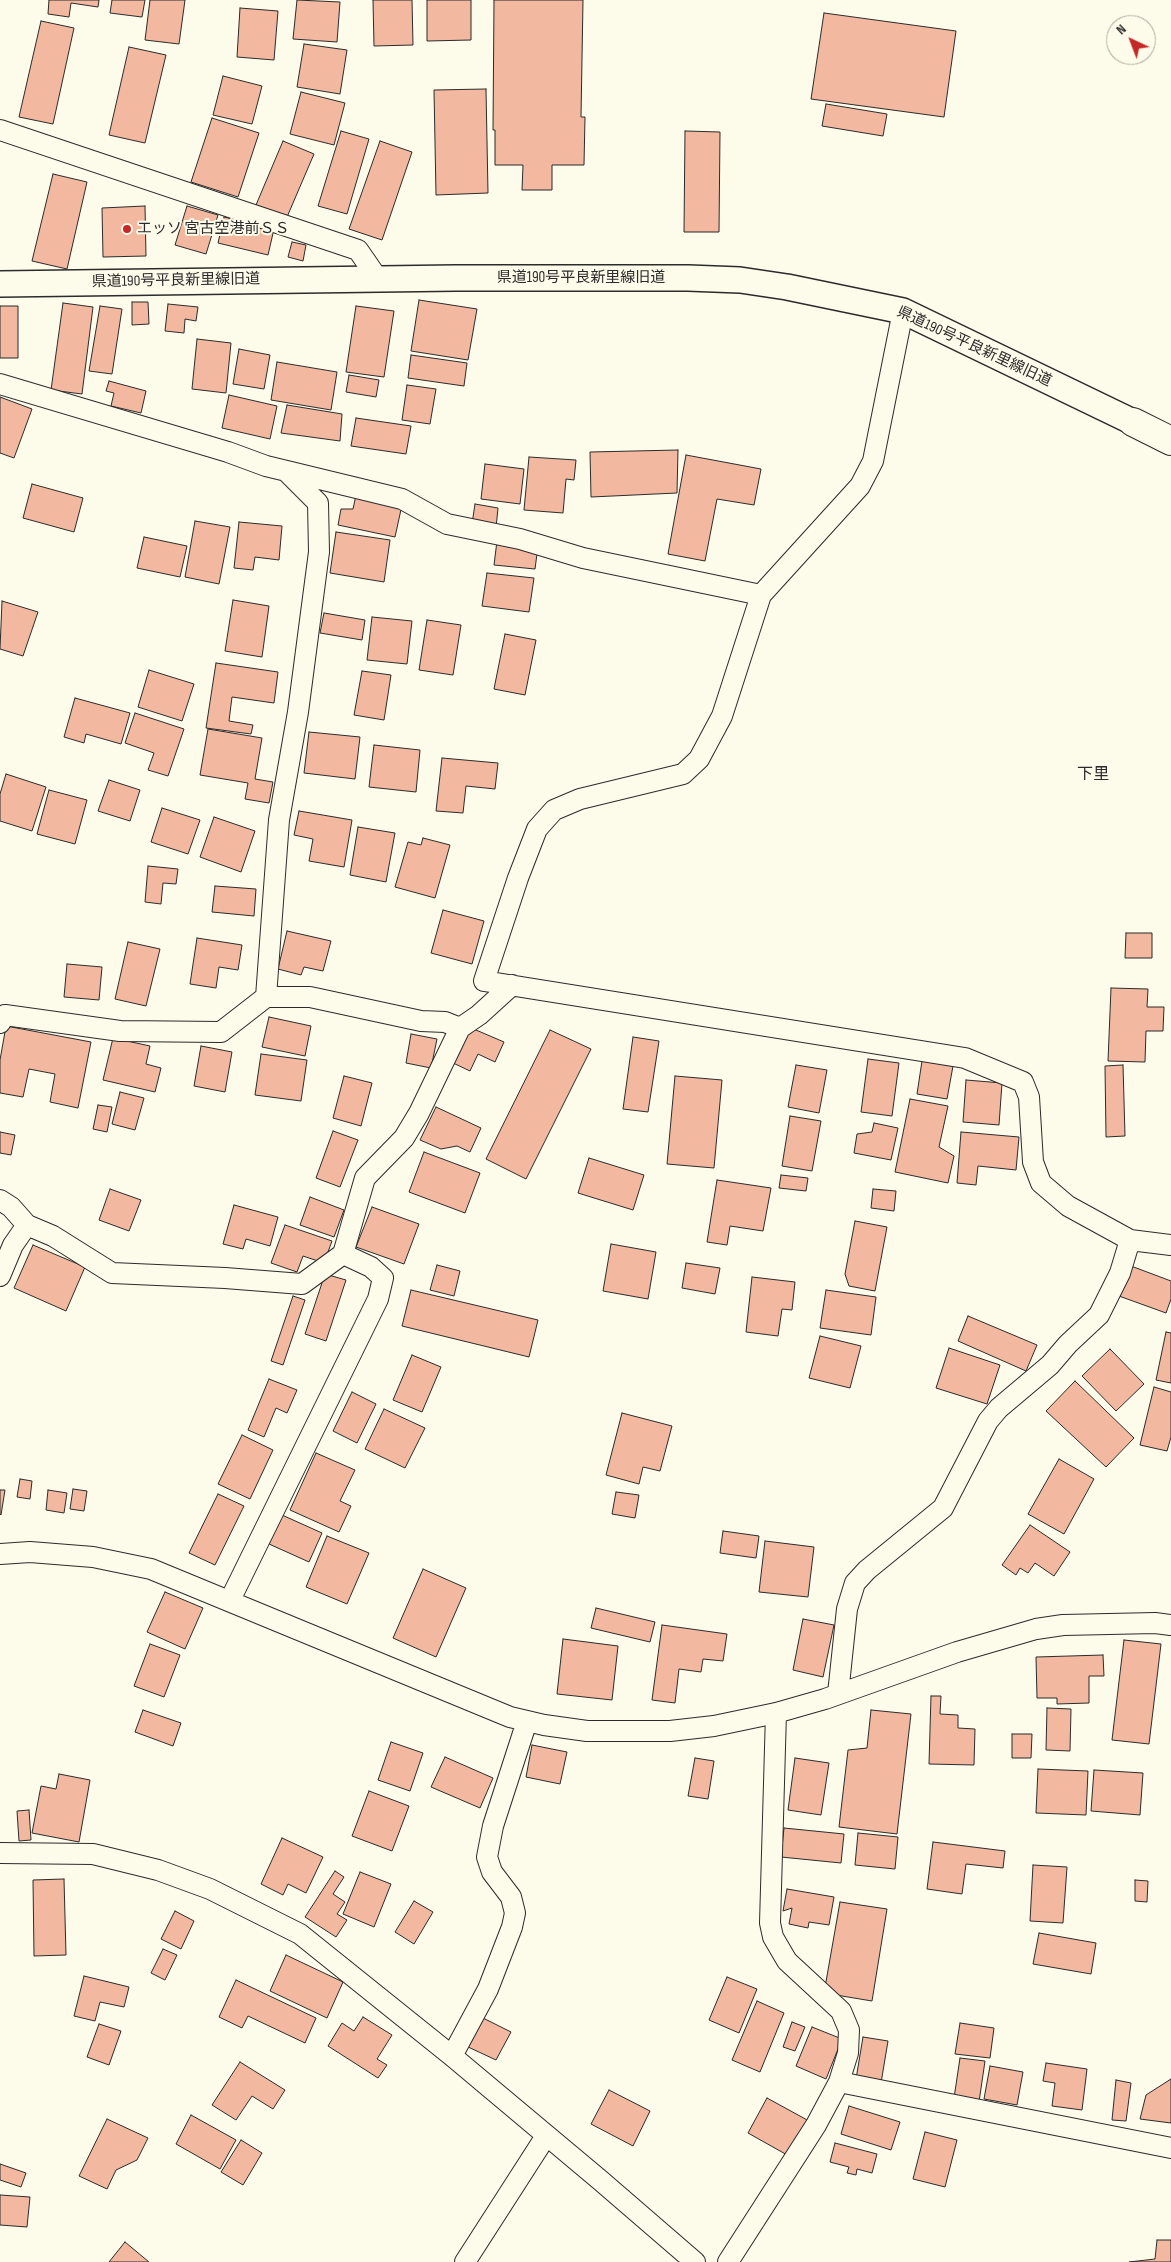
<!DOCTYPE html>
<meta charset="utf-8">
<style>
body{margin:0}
#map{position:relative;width:1171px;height:2262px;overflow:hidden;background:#fdfbea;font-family:"Sofia Sans Condensed",sans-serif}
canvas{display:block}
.north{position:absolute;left:1106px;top:15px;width:50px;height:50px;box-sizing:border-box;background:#fdfbea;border:1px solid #a9a89e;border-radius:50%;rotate:317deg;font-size:14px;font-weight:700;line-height:20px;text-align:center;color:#2b2b2b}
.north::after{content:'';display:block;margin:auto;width:18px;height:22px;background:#c62828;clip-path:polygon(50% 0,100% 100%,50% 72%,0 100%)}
</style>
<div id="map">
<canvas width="1171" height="2262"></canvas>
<div class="north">N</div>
</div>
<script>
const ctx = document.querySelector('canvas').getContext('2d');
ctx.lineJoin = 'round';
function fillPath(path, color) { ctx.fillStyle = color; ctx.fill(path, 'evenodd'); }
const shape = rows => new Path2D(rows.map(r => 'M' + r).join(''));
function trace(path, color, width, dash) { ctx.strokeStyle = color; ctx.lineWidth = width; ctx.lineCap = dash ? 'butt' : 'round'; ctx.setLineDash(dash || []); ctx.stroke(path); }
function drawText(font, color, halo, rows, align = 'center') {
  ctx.font = font + ' "Sofia Sans Condensed","Noto Sans JP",sans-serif'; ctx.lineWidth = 4; ctx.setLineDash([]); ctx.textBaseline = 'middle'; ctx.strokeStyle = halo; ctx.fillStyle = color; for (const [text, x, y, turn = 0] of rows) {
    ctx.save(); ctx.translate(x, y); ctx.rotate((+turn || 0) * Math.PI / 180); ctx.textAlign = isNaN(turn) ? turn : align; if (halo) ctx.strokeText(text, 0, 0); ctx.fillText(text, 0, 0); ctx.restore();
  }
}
const building = shape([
 [49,0,99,0,98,7,71,3,69,17,48,14,49,0],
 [112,0,145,0,142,17,110,13,112,0],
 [150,0,185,0,179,44,145,40,150,0],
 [297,0,340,2,337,42,293,39,297,0],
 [373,0,412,0,413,45,374,46,373,0],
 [427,0,471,0,471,40,427,41,427,0],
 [494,0,583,0,581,117,585,117,584,165,552,165,552,190,522,190,523,165,495,165,495,130,493,130,494,0],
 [240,8,278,11,274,60,237,57,240,8],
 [824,13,956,31,944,117,811,99,824,13],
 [41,21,74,28,53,124,19,117,41,21],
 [304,44,347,50,340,94,297,87,304,44],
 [129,47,166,55,145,143,109,135,129,47],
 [223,76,262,86,252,124,213,115,223,76],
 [486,89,488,193,436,195,434,90,486,89],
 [301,92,345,103,334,145,290,134,301,92],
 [826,104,887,114,883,136,822,126,826,104],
 [212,118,259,133,238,197,191,182,212,118],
 [341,131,369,139,347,214,318,206,341,131],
 [685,131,720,132,719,232,684,232,685,131],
 [283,141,314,154,287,217,256,205,283,141],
 [380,141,412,152,382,240,349,229,380,141],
 [53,174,87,182,67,269,32,261,53,174],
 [145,206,146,256,103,257,102,208,145,206],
 [187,206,218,215,206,254,175,245,187,206],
 [224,217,274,229,268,255,218,243,224,217],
 [292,242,306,245,303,261,288,257,292,242],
 [419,300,477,309,468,360,411,351,419,300],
 [132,302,148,302,149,324,132,325,132,302],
 [63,303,93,307,82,394,51,390,63,303],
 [168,304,198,307,196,321,185,319,184,333,165,331,168,304],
 [0,306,18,306,18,358,0,358,0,306],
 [100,306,122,309,112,374,89,371,100,306],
 [356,306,394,311,384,377,346,372,356,306],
 [197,339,231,343,226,393,192,389,197,339],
 [239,349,270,355,264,389,233,384,239,349],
 [411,355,467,363,464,386,408,378,411,355],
 [277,362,337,372,331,410,271,400,277,362],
 [349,375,379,380,376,397,346,392,349,375],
 [109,381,146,391,141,413,111,406,114,393,106,391,109,381],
 [407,385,436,389,430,424,402,420,407,385],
 [229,395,277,406,270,439,222,428,229,395],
 [0,397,32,409,14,458,0,453,0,397],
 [287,405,342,414,340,441,281,433,287,405],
 [356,418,411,426,406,454,351,446,356,418],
 [678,450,677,493,591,497,590,452,678,450],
 [686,455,761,469,754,505,717,499,705,561,668,554,686,455],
 [529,457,576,460,574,480,566,479,563,513,524,510,529,457],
 [485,464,524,469,520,504,481,499,485,464],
 [32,484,83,498,74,532,23,518,32,484],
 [356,495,402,505,395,537,338,525,341,509,353,509,356,495],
 [475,504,498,508,496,528,472,524,475,504],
 [195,521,230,527,219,584,185,577,195,521],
 [239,522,282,526,279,560,255,557,253,570,234,568,239,522],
 [336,532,390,540,384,582,330,573,336,532],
 [144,537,187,546,180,577,137,568,144,537],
 [497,541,538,546,535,569,494,565,497,541],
 [487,573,534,578,529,612,482,606,487,573],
 [233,600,269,606,262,657,225,651,233,600],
 [2,601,38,612,23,656,0,649,2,601],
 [324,613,365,620,362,640,320,633,324,613],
 [372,617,412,621,407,664,367,660,372,617],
 [427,620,461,625,453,675,419,670,427,620],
 [505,634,536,640,525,695,494,689,505,634],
 [216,663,278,672,274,703,232,697,229,721,253,725,251,734,206,728,216,663],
 [149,670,194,684,182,721,138,707,149,670],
 [362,671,391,675,384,720,354,715,362,671],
 [75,698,130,713,121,744,86,734,84,743,64,737,75,698],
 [135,713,184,729,168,776,148,770,154,753,125,743,135,713],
 [208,729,262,738,255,779,273,782,269,803,245,799,248,783,200,775,208,729],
 [309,732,360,737,355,779,304,773,309,732],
 [374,745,420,750,416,792,369,787,374,745],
 [442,758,498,763,495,789,466,786,463,813,436,811,442,758],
 [6,774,46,787,32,831,0,821,0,794,6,774],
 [109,780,140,790,130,821,98,811,109,780],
 [49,790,87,800,75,844,37,834,49,790],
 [162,808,200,820,188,854,151,842,162,808],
 [299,811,352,820,344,867,309,861,313,839,294,835,299,811],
 [214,817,255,831,241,872,200,857,214,817],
 [358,827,395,833,386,882,350,875,358,827],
 [423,838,450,845,435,898,395,887,408,842,421,845,423,838],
 [148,866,178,869,176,884,163,883,161,904,145,902,148,866],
 [215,886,256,889,254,916,212,912,215,886],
 [443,910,484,921,472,964,431,953,443,910],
 [287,931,331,941,323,971,304,967,301,975,278,969,287,931],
 [1126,933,1152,933,1152,958,1125,958,1126,933],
 [197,938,242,945,238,970,219,967,216,988,190,984,197,938],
 [128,942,160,949,146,1006,115,999,128,942],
 [67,964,102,967,99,1000,64,997,67,964],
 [1111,988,1148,989,1147,1007,1164,1007,1163,1031,1146,1031,1145,1062,1108,1061,1111,988],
 [269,1017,311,1026,305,1056,262,1047,269,1017],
 [6,1026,91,1042,78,1108,50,1102,55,1074,29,1069,23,1097,0,1093,0,1060,6,1026],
 [469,1027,504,1042,495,1062,478,1054,470,1071,451,1062,469,1027],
 [550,1030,591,1049,526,1179,486,1159,550,1030],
 [411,1034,437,1039,431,1068,406,1063,411,1034],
 [633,1037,659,1041,648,1112,623,1109,633,1037],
 [113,1038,150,1046,146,1064,161,1068,155,1092,103,1080,113,1038],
 [201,1046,232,1052,225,1092,194,1086,201,1046],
 [261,1054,307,1060,301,1101,255,1095,261,1054],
 [868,1059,899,1063,892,1116,861,1112,868,1059],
 [922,1061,953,1066,947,1099,917,1094,922,1061],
 [796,1065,827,1070,819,1113,788,1107,796,1065],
 [1123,1065,1125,1136,1106,1137,1105,1066,1123,1065],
 [344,1076,372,1083,361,1126,333,1118,344,1076],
 [675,1076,722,1080,714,1168,667,1164,675,1076],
 [966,1080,1002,1083,999,1125,963,1122,966,1080],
 [120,1092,144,1098,135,1130,112,1124,120,1092],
 [910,1099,948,1106,939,1147,954,1156,948,1183,895,1172,910,1099],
 [98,1105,112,1107,107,1132,93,1129,98,1105],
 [436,1107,481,1128,470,1152,457,1146,441,1149,420,1140,436,1107],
 [790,1116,821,1121,812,1171,782,1166,790,1116],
 [874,1123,898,1128,891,1160,854,1153,857,1134,872,1132,874,1123],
 [333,1131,358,1140,340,1187,316,1178,333,1131],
 [0,1132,15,1135,11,1155,0,1153,0,1132],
 [961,1132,1019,1137,1016,1170,978,1166,976,1185,957,1183,961,1132],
 [424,1152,480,1173,465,1213,409,1192,424,1152],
 [589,1158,644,1175,633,1210,578,1193,589,1158],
 [781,1175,808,1178,806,1191,779,1188,781,1175],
 [717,1180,771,1188,763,1231,730,1226,727,1245,707,1242,717,1180],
 [110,1189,141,1200,129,1231,99,1220,110,1189],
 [873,1189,896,1191,894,1211,871,1208,873,1189],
 [310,1197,344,1210,334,1237,300,1225,310,1197],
 [234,1205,278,1217,270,1246,246,1239,243,1249,223,1244,234,1205],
 [372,1207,419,1224,404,1264,356,1247,372,1207],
 [855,1221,887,1227,875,1291,849,1286,845,1274,855,1221],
 [285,1225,332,1241,324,1263,303,1256,297,1272,271,1263,285,1225],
 [611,1244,656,1252,648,1299,603,1291,611,1244],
 [33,1245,85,1267,66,1311,14,1288,33,1245],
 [686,1263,720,1268,715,1294,682,1288,686,1263],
 [437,1265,460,1271,454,1296,430,1290,437,1265],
 [1131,1266,1171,1281,1171,1299,1166,1313,1119,1296,1131,1266],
 [325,1274,346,1280,326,1341,305,1334,325,1274],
 [752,1277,795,1282,792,1310,782,1309,778,1336,746,1332,752,1277],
 [411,1290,538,1320,529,1357,402,1326,411,1290],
 [826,1290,876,1297,871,1335,820,1328,826,1290],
 [293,1296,305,1300,283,1365,271,1361,293,1296],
 [968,1316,1037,1345,1026,1371,958,1341,968,1316],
 [1166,1332,1171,1333,1171,1383,1156,1380,1166,1332],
 [820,1336,861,1346,850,1388,809,1378,820,1336],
 [949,1348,1000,1365,987,1404,936,1388,949,1348],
 [1110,1349,1144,1384,1116,1411,1082,1376,1110,1349],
 [412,1355,441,1367,422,1412,393,1400,412,1355],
 [269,1379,297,1390,287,1413,276,1408,264,1437,248,1430,269,1379],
 [1075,1381,1134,1438,1106,1467,1046,1411,1075,1381],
 [1154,1387,1171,1392,1171,1437,1167,1451,1140,1445,1154,1387],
 [352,1392,376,1404,357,1443,333,1431,352,1392],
 [384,1409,425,1428,405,1468,365,1449,384,1409],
 [622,1413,672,1426,660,1471,643,1467,639,1484,606,1475,622,1413],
 [242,1435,273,1450,250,1499,218,1484,242,1435],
 [316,1453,355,1470,340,1501,351,1506,339,1532,290,1510,316,1453],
 [1059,1459,1094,1479,1064,1534,1028,1514,1059,1459],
 [20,1479,32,1481,30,1499,17,1497,20,1479],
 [73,1489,87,1491,84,1511,70,1509,73,1489],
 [0,1490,5,1490,1,1515,0,1514,0,1490],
 [48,1490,67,1493,64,1513,46,1510,48,1490],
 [616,1492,639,1495,635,1518,612,1514,616,1492],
 [218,1494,244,1506,215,1565,189,1553,218,1494],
 [282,1515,322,1533,309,1562,269,1544,282,1515],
 [1030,1525,1070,1552,1054,1576,1035,1563,1028,1573,1020,1568,1016,1575,1002,1565,1030,1525],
 [723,1531,759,1536,756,1558,720,1553,723,1531],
 [327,1536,369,1553,347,1604,306,1587,327,1536],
 [765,1541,814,1547,808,1597,759,1592,765,1541],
 [423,1569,466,1588,436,1657,393,1638,423,1569],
 [165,1592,203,1608,185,1649,147,1632,165,1592],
 [596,1608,655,1622,650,1642,591,1628,596,1608],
 [803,1619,834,1625,823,1677,793,1670,803,1619],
 [662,1625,727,1634,723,1661,703,1659,701,1672,679,1669,675,1703,652,1700,662,1625],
 [563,1639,618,1646,612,1700,557,1694,563,1639],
 [1124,1640,1161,1644,1149,1744,1112,1740,1124,1640],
 [150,1644,180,1655,164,1697,134,1686,150,1644],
 [1103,1655,1104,1676,1089,1676,1089,1703,1057,1704,1057,1698,1037,1698,1036,1657,1103,1655],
 [931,1696,941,1696,940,1714,958,1715,958,1728,975,1729,974,1765,929,1764,931,1696],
 [1047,1708,1071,1709,1070,1751,1046,1750,1047,1708],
 [143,1710,181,1723,173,1746,135,1732,143,1710],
 [871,1710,911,1714,897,1834,839,1827,848,1750,867,1748,871,1710],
 [1012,1734,1032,1734,1031,1758,1012,1758,1012,1734],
 [391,1742,423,1753,410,1791,378,1780,391,1742],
 [532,1745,567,1752,560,1784,526,1777,532,1745],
 [445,1757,493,1778,480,1808,431,1787,445,1757],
 [695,1758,714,1761,708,1799,688,1796,695,1758],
 [795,1758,829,1763,821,1815,788,1810,795,1758],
 [1038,1769,1088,1771,1086,1815,1036,1813,1038,1769],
 [1094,1770,1143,1773,1140,1815,1091,1811,1094,1770],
 [59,1774,90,1780,79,1842,32,1833,41,1786,56,1789,59,1774],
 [369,1791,409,1806,392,1851,352,1836,369,1791],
 [29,1810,31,1840,19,1841,17,1811,29,1810],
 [784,1828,844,1834,841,1863,781,1857,784,1828],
 [858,1833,898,1837,895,1869,855,1865,858,1833],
 [282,1838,323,1857,306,1893,288,1884,283,1895,261,1884,282,1838],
 [933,1842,1005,1851,1003,1868,966,1864,962,1894,927,1889,933,1842],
 [1033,1865,1067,1867,1063,1923,1030,1921,1033,1865],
 [335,1871,344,1877,333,1894,345,1902,337,1914,347,1920,336,1937,305,1917,335,1871],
 [360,1872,391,1884,374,1927,343,1914,360,1872],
 [64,1879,66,1955,34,1956,33,1880,64,1879],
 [1135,1880,1148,1881,1147,1902,1135,1901,1135,1880],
 [787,1889,834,1897,829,1925,809,1922,808,1928,789,1924,792,1908,783,1911,787,1889],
 [414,1901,433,1912,414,1944,395,1932,414,1901],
 [840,1902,887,1909,872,2001,824,1993,840,1902],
 [175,1911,194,1921,181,1949,161,1939,175,1911],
 [1039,1933,1096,1943,1091,1974,1033,1964,1039,1933],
 [163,1949,177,1955,165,1980,151,1973,163,1949],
 [286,1955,343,1982,327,2018,270,1991,286,1955],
 [84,1976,129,1987,124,2007,100,2002,95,2021,74,2016,84,1976],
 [727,1977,757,1989,739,2033,709,2020,727,1977],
 [236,1980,316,2018,305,2043,248,2016,242,2028,219,2017,236,1980],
 [757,2001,784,2013,760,2072,732,2060,757,2001],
 [363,2017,392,2035,377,2059,387,2065,378,2078,328,2046,342,2023,354,2031,363,2017],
 [481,2017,511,2032,496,2060,466,2046,481,2017],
 [792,2022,805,2027,795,2051,783,2047,792,2022],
 [960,2023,994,2028,990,2058,955,2054,960,2023],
 [99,2024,121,2031,109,2065,87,2057,99,2024],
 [812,2027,842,2039,826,2079,796,2066,812,2027],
 [863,2037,888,2041,881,2083,856,2079,863,2037],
 [960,2058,985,2061,979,2102,954,2098,960,2058],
 [240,2062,285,2090,273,2109,252,2096,236,2120,212,2105,240,2062],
 [1046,2063,1087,2069,1082,2110,1052,2106,1055,2083,1043,2081,1046,2063],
 [990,2066,1023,2072,1017,2105,984,2099,990,2066],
 [1171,2079,1171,2123,1140,2119,1146,2095,1171,2079],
 [1116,2080,1131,2083,1126,2121,1112,2120,1116,2080],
 [609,2090,650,2111,633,2146,591,2124,609,2090],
 [767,2098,809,2121,789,2156,748,2133,767,2098],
 [849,2106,900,2122,891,2150,841,2134,849,2106],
 [191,2115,236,2140,220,2169,176,2144,191,2115],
 [107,2119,148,2138,137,2160,116,2170,107,2189,79,2176,107,2119],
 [925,2132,957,2140,945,2187,913,2179,925,2132],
 [241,2140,262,2153,243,2185,221,2172,241,2140],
 [835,2143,877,2154,872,2173,857,2169,856,2175,847,2173,849,2167,830,2162,835,2143],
 [0,2164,26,2173,21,2187,0,2180,0,2164],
 [0,2195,30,2197,27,2227,0,2225,0,2195],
 [1157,2240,1171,2240,1171,2262,1129,2262,1155,2259,1157,2240],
 [125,2242,149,2262,109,2262,125,2242]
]);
const minor = shape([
 [0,130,358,250,378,279],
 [903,311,873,461,860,486,761,595,722,716,699,759,683,774,580,799,554,810,537,829,518,878,484,981,965,1058,1023,1082,1029,1097,1033,1162,1041,1183,1068,1206,1130,1240,1171,1245],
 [0,384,228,452,266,466,402,499,447,524,520,539,583,558,761,595],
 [266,997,310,997,421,1021,445,1022,460,1028],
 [0,1023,5,1015,120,1031,221,1032,266,997,279,820,298,712,319,552,318,503,287,472],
 [0,1200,11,1207,27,1225,53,1236,112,1273,225,1278,302,1284,343,1254,371,1267,383,1278,378,1299,230,1600],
 [343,1254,365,1178,404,1138,419,1113,460,1028,479,1015,512,985],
 [0,1276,13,1245,27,1225],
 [0,1554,30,1552,93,1557,151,1569,510,1717,544,1725,587,1731,670,1731,714,1726,776,1713,825,1699,957,1652,1036,1629,1063,1625,1155,1623,1171,1625],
 [838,1694,847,1609,855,1583,867,1570,943,1508,988,1421,999,1408,1050,1365,1068,1344,1099,1315,1120,1273,1130,1240],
 [0,1853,93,1854,158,1870,210,1889,300,1934,452,2056,600,2180,695,2262],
 [452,2056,488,1989,512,1927,515,1913,511,1897,492,1872,487,1857,493,1826,527,1721],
 [839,2082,1171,2148],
 [465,2262,546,2136],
 [728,2262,816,2125,839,2082,848,2053,849,2030,841,2011,787,1961,773,1937,770,1923,776,1713]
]);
const tertiary = shape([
 [0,284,456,278,688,278,740,280,787,287,903,311,1133,422]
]);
const secondary = shape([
 [1133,422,1171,441]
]);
const markers = [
 [127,229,5,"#c62828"]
];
const poiNames = [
 ["エッソ 宮古空港前ＳＳ",137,229]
];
const streetNames = [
 ["県道190号平良新里線旧道",581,278],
 ["県道190号平良新里線旧道",176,281,-1],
 ["県道190号平良新里線旧道",974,347,25]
];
const neighbourhoodNames = [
 ["下里",1093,775]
];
fillPath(building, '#f2b8a0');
trace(building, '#2b2b2b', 1);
trace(minor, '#2b2b2b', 22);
trace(tertiary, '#2b2b2b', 28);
trace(secondary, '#2b2b2b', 30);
trace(minor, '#fdfbea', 20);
trace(tertiary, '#fdfbea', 25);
trace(secondary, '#fdfbea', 28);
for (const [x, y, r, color] of markers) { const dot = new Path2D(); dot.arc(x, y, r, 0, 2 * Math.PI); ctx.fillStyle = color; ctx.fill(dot); trace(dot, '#fdfbea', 2); }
drawText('15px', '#2b2b2b', '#fdfbea', poiNames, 'left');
drawText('15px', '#2b2b2b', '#fdfbea', streetNames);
drawText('16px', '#2b2b2b', '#fdfbea', neighbourhoodNames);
</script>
